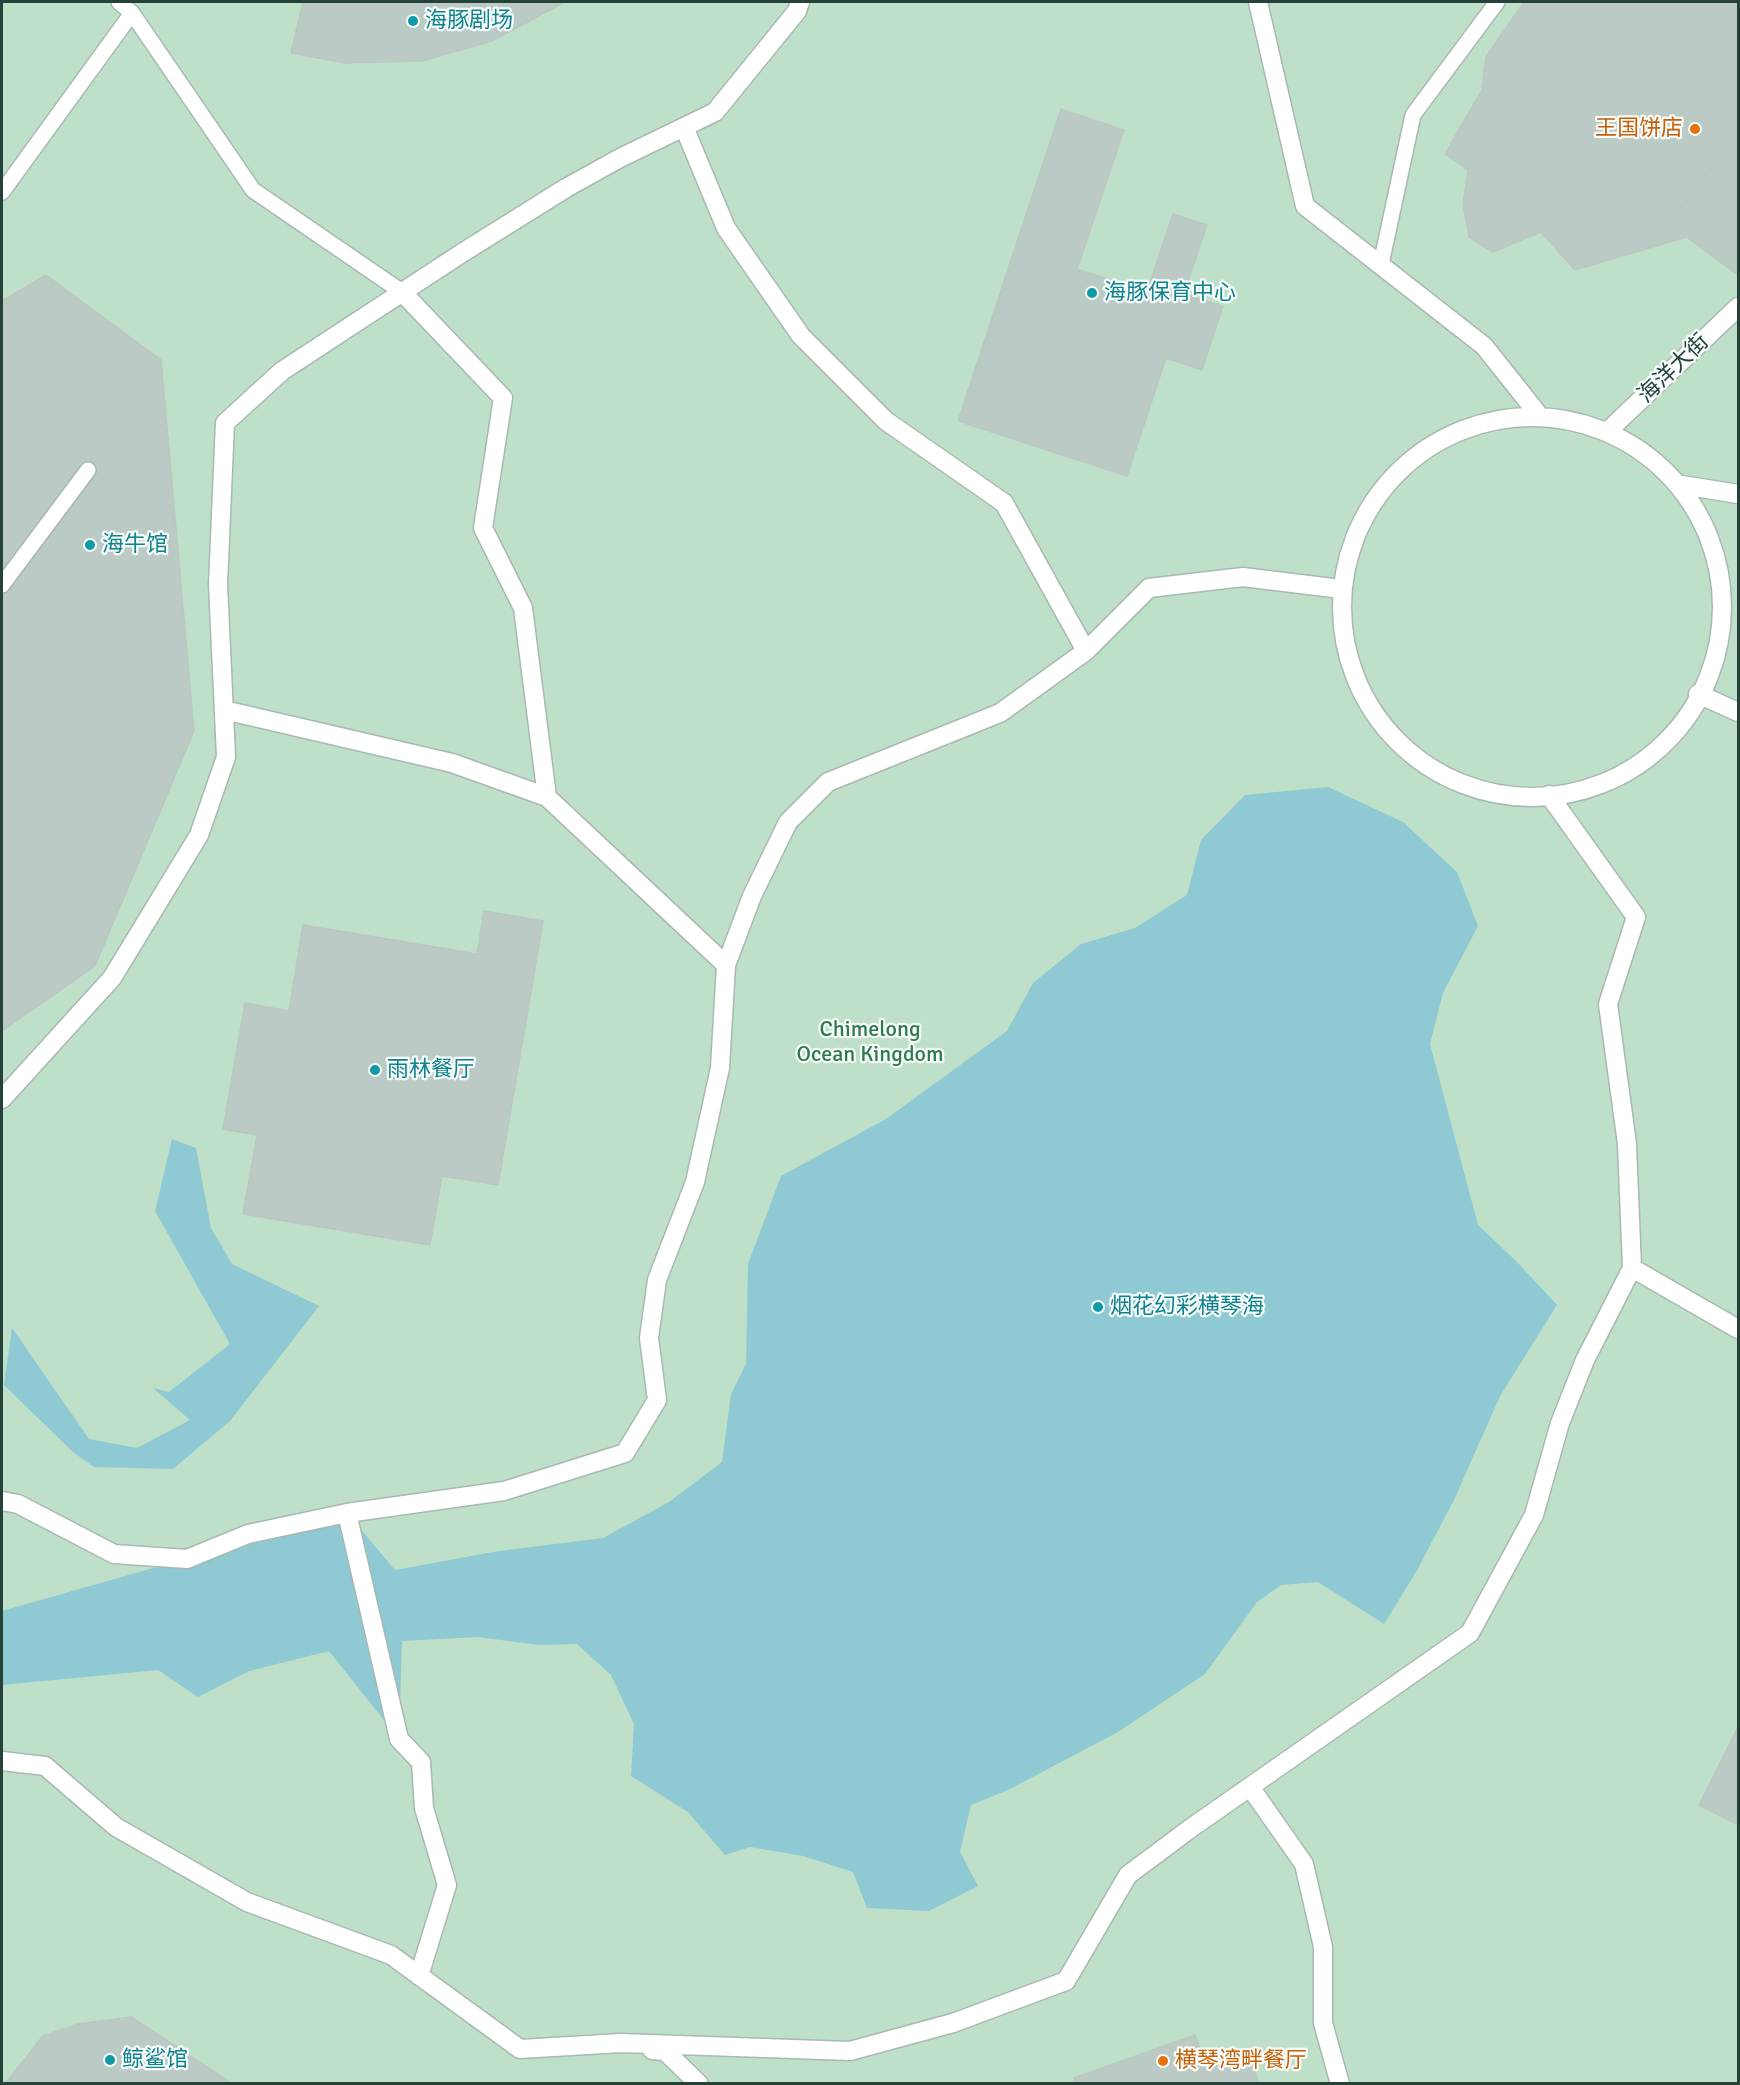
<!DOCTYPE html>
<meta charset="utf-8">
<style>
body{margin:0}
#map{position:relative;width:1740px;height:2085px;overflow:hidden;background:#e6efeb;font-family:Signika,sans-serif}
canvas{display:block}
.frame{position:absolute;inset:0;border:3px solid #24423a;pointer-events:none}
</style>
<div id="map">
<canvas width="1740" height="2085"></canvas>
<div class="frame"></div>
</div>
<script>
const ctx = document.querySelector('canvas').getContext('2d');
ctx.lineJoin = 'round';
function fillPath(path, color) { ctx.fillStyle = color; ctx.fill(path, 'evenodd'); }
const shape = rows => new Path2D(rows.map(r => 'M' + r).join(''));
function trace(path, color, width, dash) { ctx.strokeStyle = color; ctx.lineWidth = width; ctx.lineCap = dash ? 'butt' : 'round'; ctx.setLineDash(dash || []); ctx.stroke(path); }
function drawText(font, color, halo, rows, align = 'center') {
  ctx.font = font + ' Signika,"Noto Sans SC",sans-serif'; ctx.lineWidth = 4.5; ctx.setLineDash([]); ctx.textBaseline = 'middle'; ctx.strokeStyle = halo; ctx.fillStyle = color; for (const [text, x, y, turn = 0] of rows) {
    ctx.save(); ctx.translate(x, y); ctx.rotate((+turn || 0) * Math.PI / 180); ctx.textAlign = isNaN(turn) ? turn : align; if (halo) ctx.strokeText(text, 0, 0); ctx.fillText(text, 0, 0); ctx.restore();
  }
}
const green = shape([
 [2,2,1738,2,1738,2083,2,2083]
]);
const water = shape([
 [1328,787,1403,822,1457,872,1478,926,1443,993,1430,1044,1478,1225,1516,1261,1557,1305,1500,1396,1454,1500,1416,1572,1384,1624,1318,1582,1281,1585,1257,1602,1205,1674,1118,1732,1008,1790,971,1805,960,1852,978,1886,929,1911,867,1908,853,1872,803,1856,750,1847,725,1855,688,1812,631,1776,634,1724,611,1675,577,1644,539,1645,478,1637,402,1641,399,1739,329,1651,249,1671,198,1697,158,1670,2,1685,2,1611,347,1513,395,1570,499,1551,603,1538,669,1502,722,1462,731,1394,746,1364,748,1264,781,1176,886,1119,1007,1031,1033,983,1081,944,1135,928,1187,895,1201,840,1245,795],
 [172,1139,196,1148,211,1228,232,1264,319,1306,230,1421,173,1469,94,1467,73,1452,4,1385,12,1328,89,1439,137,1448,190,1420,153,1388,169,1392,230,1344,155,1211]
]);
const building = shape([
 [303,2,565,2,492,41,422,61,345,63,291,53,303,2],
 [1524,2,1738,2,1738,130,1669,224,1686,237,1575,270,1541,232,1493,252,1469,237,1463,204,1468,170,1445,154,1482,90,1486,57,1524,2],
 [1061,109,1124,130,1077,269,1147,292,1173,214,1207,225,1184,294,1223,306,1202,370,1166,358,1127,476,958,421,1061,109],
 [1738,130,1738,275,1669,224,1738,130],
 [46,275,161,360,194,731,95,966,2,1031,2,301,46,275],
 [484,911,543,921,498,1185,442,1176,430,1245,243,1214,257,1135,223,1129,245,1003,289,1011,303,925,477,954,484,911],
 [1738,1727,1738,1825,1699,1805,1738,1727],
 [131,2017,233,2084,5,2084,43,2036,78,2024,131,2017],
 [1195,2035,1207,2069,1249,2054,1259,2084,1075,2084,1074,2078,1195,2035]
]);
const service = shape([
 [119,2,132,13],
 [2,192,132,13,253,190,402,292],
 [1381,264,1413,115,1497,2],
 [2,585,88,470]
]);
const pedestrian = shape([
 [1258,2,1305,206,1484,346,1538,414],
 [684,127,726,228,801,336,886,421,1004,503,1086,651],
 [402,292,503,398,483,528,523,608,547,797],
 '1342 607a190 190 0 1 1 380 0a190 190 0 1 1-380 0Z',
 [1609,430,1738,307],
 [1682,485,1738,494],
 [1698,694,1738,712],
 [224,710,452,763,547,797,726,965],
 [2,1099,112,978,199,835,226,757,218,584,225,423,282,371,462,253,566,188,620,158,715,112,797,11,800,2],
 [1632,1268,1738,1329],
 [2,1501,18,1504,114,1554,187,1559,248,1534,347,1513,504,1491,625,1453,657,1400,649,1338,657,1280,695,1182,720,1068,726,965,752,896,788,822,828,782,1000,713,1086,651,1149,588,1243,577,1341,589],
 [347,1513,399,1739,421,1762,424,1808,447,1885,419,1976],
 [2,1761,45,1766,116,1827,247,1902,391,1955,520,2049,621,2043,850,2051,953,2023,1066,1981,1128,1875,1191,1828,1470,1633,1534,1515,1560,1423,1585,1360,1632,1268,1627,1144,1608,1004,1636,917,1549,795],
 [1250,1787,1304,1864,1323,1947,1323,2023,1340,2084],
 [652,2050,665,2051,699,2084]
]);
const markers = [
 [413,21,6,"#0f9aa8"],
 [1695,129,6,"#e8710a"],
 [1092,293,6,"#0f9aa8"],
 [90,545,6,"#0f9aa8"],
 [375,1070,6,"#0f9aa8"],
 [1098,1307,6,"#0f9aa8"],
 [110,2060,6,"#0f9aa8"],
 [1163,2061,6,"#e8710a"]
];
const cultureNames = [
 ["海豚剧场",425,21],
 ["海豚保育中心",1104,293],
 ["海牛馆",102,545],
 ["雨林餐厅",387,1070],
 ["烟花幻彩横琴海",1110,1307],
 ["鲸鲨馆",122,2060]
];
const foodNames = [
 ["王国饼店",1683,129],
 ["横琴湾畔餐厅",1175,2061,"left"]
];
const streetNames = [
 ["海洋大街",1674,369,-44]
];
const parkNames = [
 ["Chimelong",870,1030],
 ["Ocean Kingdom",870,1055]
];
fillPath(green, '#bfe0c8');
fillPath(water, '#8ec9d4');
fillPath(building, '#bbcac4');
trace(building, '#b8c9c2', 1.5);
trace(service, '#a8b8b2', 18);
trace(pedestrian, '#a8b8b2', 21);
trace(service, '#fff', 15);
trace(pedestrian, '#fff', 18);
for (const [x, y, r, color] of markers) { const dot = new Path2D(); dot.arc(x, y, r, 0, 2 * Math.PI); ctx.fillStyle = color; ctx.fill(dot); trace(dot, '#f7fbf9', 2); }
drawText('22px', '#0d838f', '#f7fbf9', cultureNames, 'left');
drawText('22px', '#c56008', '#f7fbf9', foodNames, 'right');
drawText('22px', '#24423a', '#f7fbf9', streetNames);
drawText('22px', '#2d7a4b', '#f7fbf9', parkNames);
</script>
